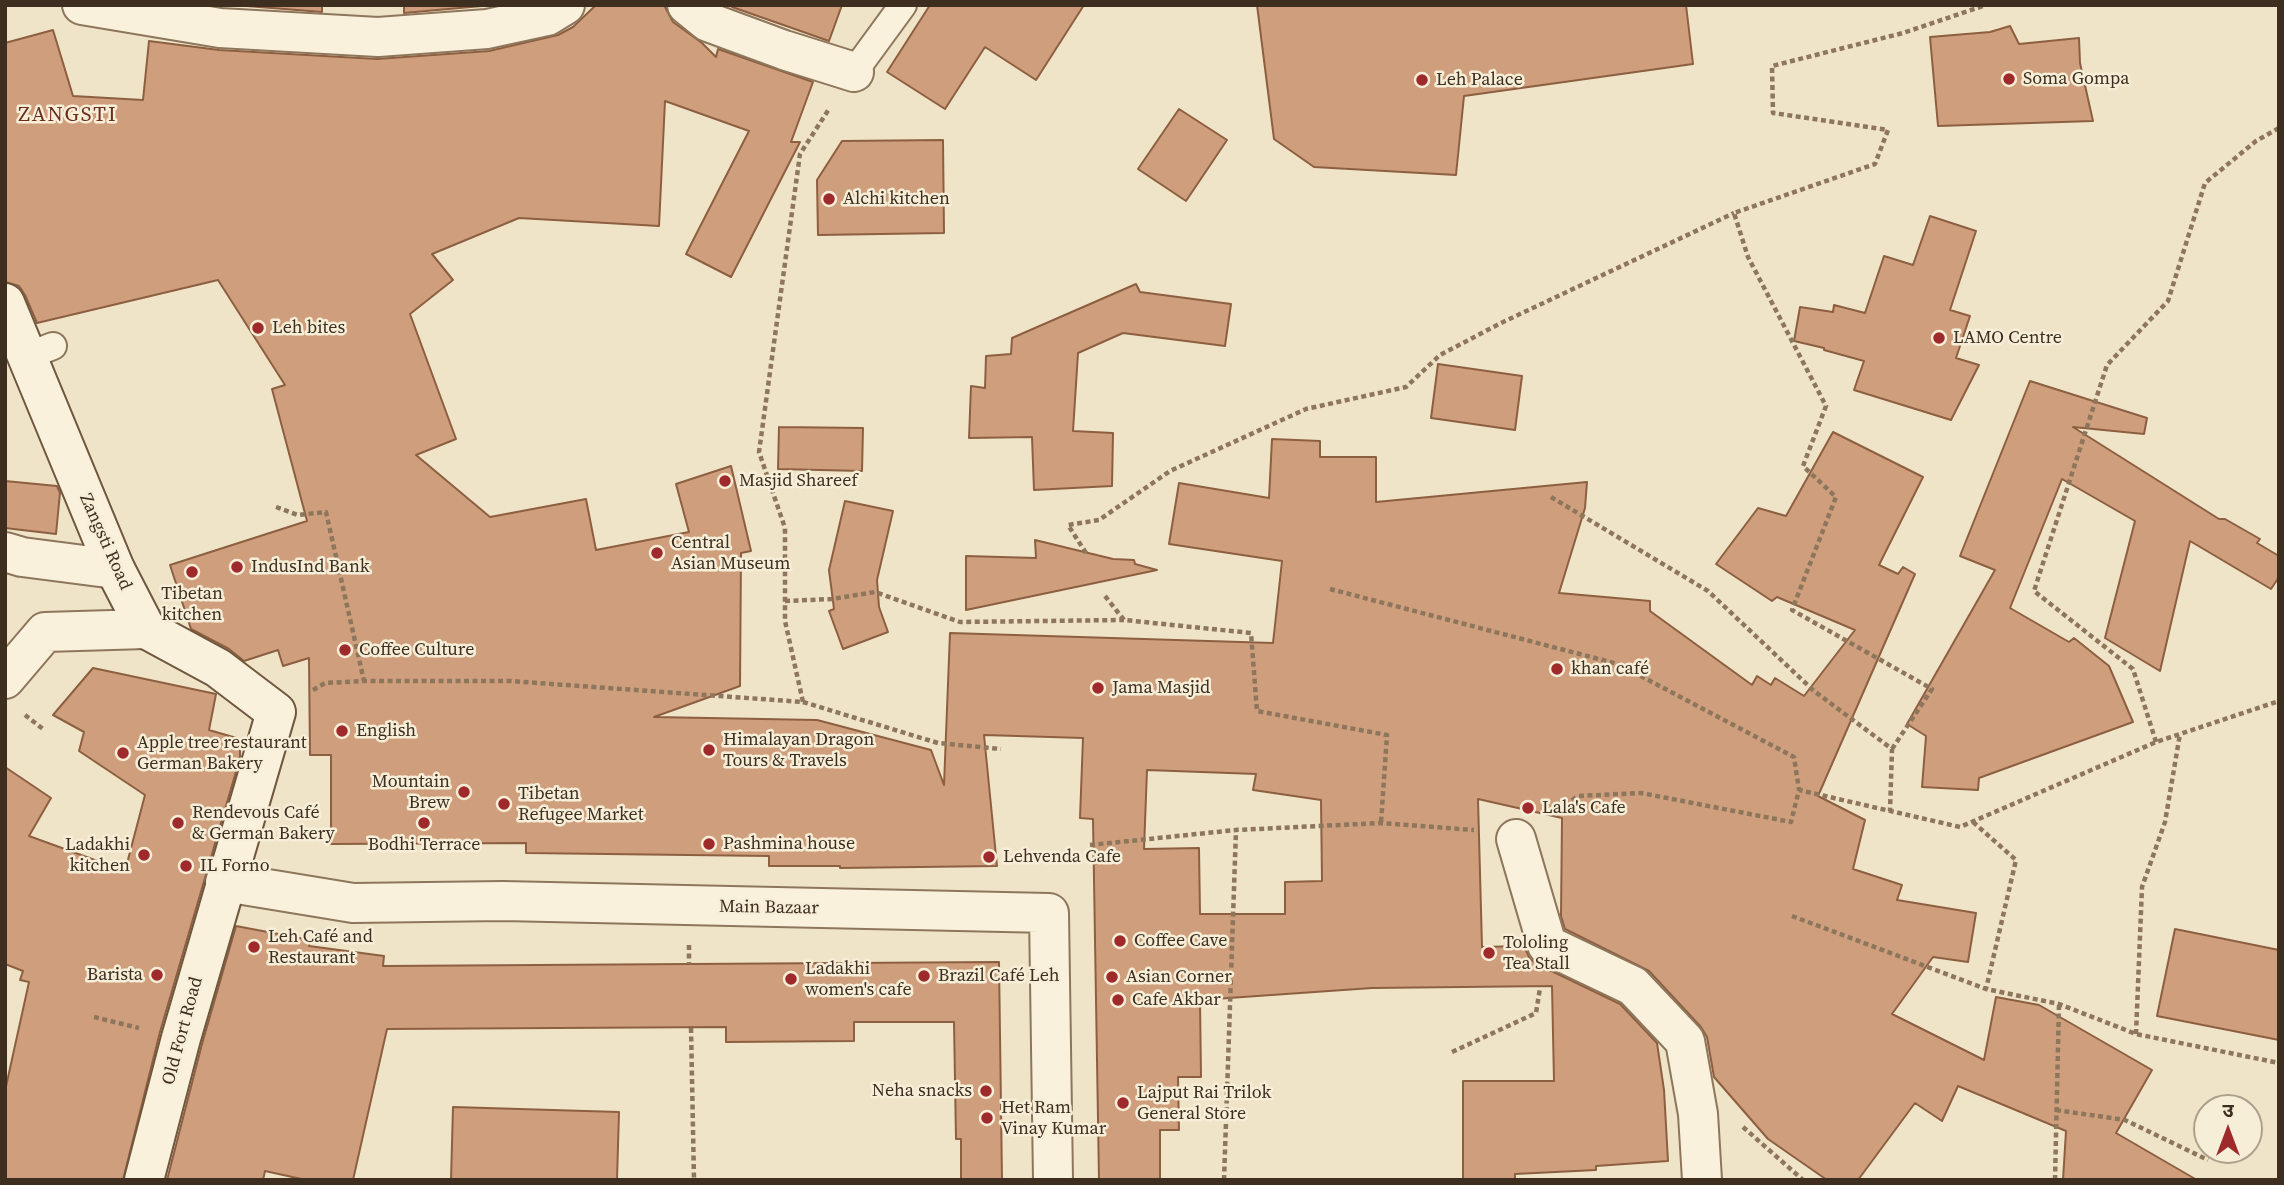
<!DOCTYPE html>
<meta charset="utf-8">
<style>
body{margin:0}
#map{position:relative;width:2284px;height:1185px;overflow:hidden;background:#f0e4c8;font-family:"Source Serif 4","Noto Sans Devanagari",serif}
canvas{display:block}
.frame{position:absolute;inset:0;border:7px solid #3d2e20;pointer-events:none}
.north{position:absolute;left:2193px;top:1094px;width:70px;height:70px;box-sizing:border-box;background:#f7eed8;border:2px solid #ada18e;border-radius:50%;rotate:0deg;font-size:19px;font-weight:700;line-height:28px;text-align:center;color:#3d2e20}
.north::after{content:'';display:block;margin:auto;width:24px;height:32px;background:#9e2a2b;clip-path:polygon(50% 0,100% 100%,50% 72%,0 100%)}
</style>
<div id="map">
<canvas width="2284" height="1185"></canvas>
<div class="frame"></div>
<div class="north">उ</div>
</div>
<script>
const ctx = document.querySelector('canvas').getContext('2d');
ctx.lineJoin = 'round';
function fillPath(path, color) { ctx.fillStyle = color; ctx.fill(path, 'evenodd'); }
const shape = rows => new Path2D(rows.map(r => 'M' + r).join(''));
function trace(path, color, width, dash) { ctx.strokeStyle = color; ctx.lineWidth = width; ctx.lineCap = dash ? 'butt' : 'round'; ctx.setLineDash(dash || []); ctx.stroke(path); }
function drawText(font, color, halo, rows, align = 'center') {
  ctx.font = font + ' "Source Serif 4",serif'; ctx.lineWidth = 5; ctx.setLineDash([]); ctx.textBaseline = 'middle'; ctx.strokeStyle = halo; ctx.fillStyle = color; for (const [text, x, y, turn = 0] of rows) {
    ctx.save(); ctx.translate(x, y); ctx.rotate((+turn || 0) * Math.PI / 180); ctx.textAlign = isNaN(turn) ? turn : align; if (halo) ctx.strokeText(text, 0, 0); ctx.fillText(text, 0, 0); ctx.restore();
  }
}
const building = shape([
 [234,5,322,5,322,12,234,5],
 [404,5,493,5,404,13,404,5],
 [596,5,664,5,673,22,702,43,716,57,718,49,813,82,791,142,800,142,731,277,686,254,749,131,665,101,659,226,519,218,432,254,453,280,410,314,456,439,416,455,490,517,586,499,596,550,689,532,676,484,731,466,751,551,741,553,740,686,654,717,817,720,931,750,944,785,950,633,1273,643,1282,561,1169,544,1179,483,1269,498,1272,439,1320,441,1320,457,1376,457,1376,502,1587,482,1585,508,1559,593,1650,601,1650,611,1752,685,1757,676,1771,685,1775,678,1804,696,1855,630,1777,597,1772,601,1716,564,1758,508,1786,516,1833,432,1923,477,1879,565,1898,574,1903,567,1915,574,1818,796,1865,820,1853,869,1902,885,1897,900,1976,913,1968,962,1933,957,1892,1014,1984,1060,1996,997,2039,1005,2152,1070,2116,1133,2197,1180,2063,1180,2066,1131,1958,1086,1942,1121,1915,1103,1858,1180,1827,1180,1768,1139,1714,1077,1707,1037,1701,1027,1649,971,1565,929,1561,916,1562,818,1478,799,1482,947,1524,946,1530,959,1537,964,1620,1004,1657,1043,1664,1090,1668,1161,1596,1166,1596,1170,1515,1174,1515,1180,1463,1180,1463,1081,1554,1081,1552,986,1372,988,1200,1000,1201,1077,1178,1077,1179,1130,1160,1130,1160,1180,1099,1180,1093,819,1080,818,1083,738,984,735,997,866,840,868,840,866,769,866,769,856,526,853,526,843,331,844,331,755,310,755,309,658,283,666,278,650,244,661,229,649,191,629,170,565,307,521,272,389,285,385,218,280,37,323,25,295,19,286,5,282,5,43,53,30,73,96,143,100,149,41,219,50,377,59,489,51,558,35,573,27,596,5],
 [1147,770,1256,774,1253,790,1321,800,1322,881,1285,882,1285,914,1200,914,1199,848,1144,849,1147,770],
 [733,5,842,5,829,41,732,7,733,5],
 [930,5,1084,5,1036,80,985,47,945,109,887,72,930,5],
 [1257,5,1686,5,1693,64,1464,96,1456,175,1314,167,1274,139,1257,5],
 [2010,26,2019,44,2079,38,2080,63,2093,121,1938,126,1930,37,1990,32,2010,26],
 [1179,109,1227,140,1186,201,1138,169,1179,109],
 [943,140,944,233,818,235,817,180,842,141,943,140],
 [1930,216,1976,231,1950,310,1970,316,1956,358,1979,365,1951,420,1854,390,1864,361,1824,350,1824,348,1794,341,1800,307,1833,312,1834,305,1865,313,1884,256,1913,265,1930,216],
 [1136,284,1140,292,1231,304,1225,346,1123,333,1078,353,1073,431,1113,433,1112,486,1034,490,1032,437,969,438,971,386,985,388,986,356,1011,354,1012,338,1136,284],
 [1438,364,1522,376,1515,430,1431,418,1438,364],
 [2030,381,2147,418,2144,434,2073,427,2219,519,2225,519,2260,539,2257,543,2279,556,2279,577,2271,589,2190,541,2160,671,2105,638,2135,521,2062,479,2010,608,2069,642,2074,638,2109,666,2133,722,1979,778,1978,790,1922,787,1926,736,1907,724,1995,570,1960,556,2030,381],
 [779,427,863,428,862,471,778,469,779,427],
 [5,481,57,486,60,493,56,534,5,528,5,481],
 [845,501,893,511,877,580,879,607,888,632,843,649,829,611,834,609,829,570,845,501],
 [1035,540,1113,559,1134,560,1135,564,1157,570,966,610,966,556,1036,558,1035,540],
 [93,668,216,694,209,730,240,739,240,758,160,1032,123,1180,5,1180,5,1091,29,982,20,980,23,971,5,964,5,767,51,798,29,836,125,871,145,795,79,751,84,732,53,715,93,668],
 [236,926,310,940,309,946,384,956,383,966,999,962,1002,1180,961,1180,961,1139,956,1139,954,1022,854,1022,854,1041,726,1042,726,1027,387,1029,353,1180,306,1180,265,1171,263,1180,167,1180,202,1044,236,926],
 [2175,929,2279,950,2279,1040,2157,1016,2175,929],
 [453,1107,619,1112,617,1180,451,1180,453,1107]
]);
const path = shape([
 [1551,497,1708,591,1814,691,1892,749,1890,811],
 [276,507,298,515,326,512,364,681],
 [1086,553,1068,525,1099,520,1170,471,1306,409,1406,387,1440,355,1501,323,1734,213],
 [1330,589,1618,664,1794,757,1799,790],
 [1105,596,1124,620,1251,633,1257,711,1387,735,1381,823],
 [785,601,832,599,875,592,960,622,1124,620],
 [313,690,325,683,364,681,510,681,803,702,785,621,785,528,759,452,800,154,829,109],
 [803,702,938,743,1001,749],
 [25,715,43,729],
 [2156,742,2133,669,2034,591,2107,365,2168,301,2205,183,2256,141,2279,128],
 [1892,749,1932,689,1792,610,1836,497,1803,466,1826,406,1748,257,1734,213,1875,164,1888,130,1773,113,1772,66,1903,33,1986,5],
 [1551,815,1578,796,1641,793,1791,822,1799,790,1960,827,2156,742,2279,701],
 [1973,822,2016,860,1986,989],
 [1090,845,1236,830,1381,823,1474,830],
 [1792,916,1986,989,2059,1004,2136,1034,2279,1063],
 [689,945,689,964],
 [94,1017,139,1028],
 [691,1028,694,1180],
 [2136,1034,2142,887,2165,822,2180,734],
 [1452,1052,1536,1013,1540,988],
 [2056,1110,2125,1120,2208,1160],
 [1743,1127,1803,1180],
 [1224,1180,1236,830],
 [2055,1180,2059,1004]
]);
const service = shape([
 [854,72,903,5],
 [27,356,53,346]
]);
const pedestrian = shape([
 [225,882,353,903,503,901,1049,913,1053,1180]
]);
const minor = shape([
 [82,5,220,28,378,37,487,29,547,16,565,5],
 [687,5,708,22,784,50,854,72],
 [5,552,22,557,115,569],
 [5,679,45,632,146,629],
 [1516,839,1547,945,1633,986,1685,1041,1698,1114,1702,1180]
]);
const secondary = shape([
 [5,303,115,569,146,629,218,668,276,712,181,1038,144,1180]
]);
const markers = [
 [2009,79,7,"#9e2a2b"],
 [1422,80,7,"#9e2a2b"],
 [829,199,7,"#9e2a2b"],
 [258,328,7,"#9e2a2b"],
 [1939,338,7,"#9e2a2b"],
 [725,481,7,"#9e2a2b"],
 [657,553,7,"#9e2a2b"],
 [237,567,7,"#9e2a2b"],
 [192,572,7,"#9e2a2b"],
 [345,650,7,"#9e2a2b"],
 [1557,669,7,"#9e2a2b"],
 [1098,688,7,"#9e2a2b"],
 [342,731,7,"#9e2a2b"],
 [709,750,7,"#9e2a2b"],
 [123,753,7,"#9e2a2b"],
 [464,792,7,"#9e2a2b"],
 [504,804,7,"#9e2a2b"],
 [1528,808,7,"#9e2a2b"],
 [178,823,7,"#9e2a2b"],
 [424,823,7,"#9e2a2b"],
 [709,844,7,"#9e2a2b"],
 [144,855,7,"#9e2a2b"],
 [989,857,7,"#9e2a2b"],
 [186,866,7,"#9e2a2b"],
 [1120,941,7,"#9e2a2b"],
 [254,947,7,"#9e2a2b"],
 [1489,953,7,"#9e2a2b"],
 [157,975,7,"#9e2a2b"],
 [924,976,7,"#9e2a2b"],
 [1112,977,7,"#9e2a2b"],
 [791,979,7,"#9e2a2b"],
 [1118,1000,7,"#9e2a2b"],
 [986,1091,7,"#9e2a2b"],
 [1123,1103,7,"#9e2a2b"],
 [987,1118,7,"#9e2a2b"]
];
const poiNames = [
 ["Soma Gompa",2023,79],
 ["Leh Palace",1436,80],
 ["Alchi kitchen",843,199],
 ["Leh bites",272,328],
 ["LAMO Centre",1953,338],
 ["Masjid Shareef",739,481],
 ["Central",671,543],
 ["Asian Museum",671,564],
 ["IndusInd Bank",251,567],
 ["Tibetan",192,594,"center"],
 ["kitchen",192,615,"center"],
 ["Coffee Culture",359,650],
 ["khan café",1571,669],
 ["Jama Masjid",1112,688],
 ["English",356,731],
 ["Himalayan Dragon",723,740],
 ["Tours & Travels",723,761],
 ["Apple tree restaurant",137,743],
 ["German Bakery",137,764],
 ["Mountain",450,782,"right"],
 ["Brew",450,803,"right"],
 ["Tibetan",518,794],
 ["Refugee Market",518,815],
 ["Lala's Cafe",1542,808],
 ["Rendevous Café",192,813],
 ["& German Bakery",192,834],
 ["Pashmina house",723,844],
 ["Ladakhi",130,845,"right"],
 ["kitchen",130,866,"right"],
 ["Bodhi Terrace",424,845,"center"],
 ["Lehvenda Cafe",1003,857],
 ["IL Forno",200,866],
 ["Leh Café and",268,937],
 ["Restaurant",268,958],
 ["Coffee Cave",1134,941],
 ["Tololing",1503,943],
 ["Tea Stall",1503,964],
 ["Ladakhi",805,969],
 ["women's cafe",805,990],
 ["Barista",143,975,"right"],
 ["Brazil Café Leh",938,976],
 ["Asian Corner",1126,977],
 ["Cafe Akbar",1132,1000],
 ["Neha snacks",972,1091,"right"],
 ["Lajput Rai Trilok",1137,1093],
 ["General Store",1137,1114],
 ["Het Ram",1001,1108],
 ["Vinay Kumar",1001,1129]
];
const streetNames = [
 ["Zangsti Road",105,542,66],
 ["Main Bazaar",769,908,1],
 ["Old Fort Road",183,1031,-75]
];
const quarterNames = [
 ["ZANGSTI",68,116]
];
fillPath(building, '#cf9f7d');
trace(building, '#8d5f41', 2);
trace(service, '#8d765c', 30);
trace(pedestrian, '#8d765c', 42);
trace(minor, '#8d765c', 42);
trace(secondary, '#6f573f', 42);
trace(path, '#8d765c', 4.5, [5, 3.5]);
trace(service, '#faf1dc', 26);
trace(pedestrian, '#faf1dc', 38);
trace(minor, '#faf1dc', 38);
trace(secondary, '#faf1dc', 38);
for (const [x, y, r, color] of markers) { const dot = new Path2D(); dot.arc(x, y, r, 0, 2 * Math.PI); ctx.fillStyle = color; ctx.fill(dot); trace(dot, '#f7eed8', 2.5); }
drawText('18px', '#3d2e20', '#f7eed8', poiNames, 'left');
drawText('18px', '#3d2e20', '#f7eed8', streetNames);
ctx.letterSpacing = '2px';
drawText('21px', '#6b2e1e', '#f7eed8', quarterNames);
ctx.letterSpacing = '0px';
</script>
